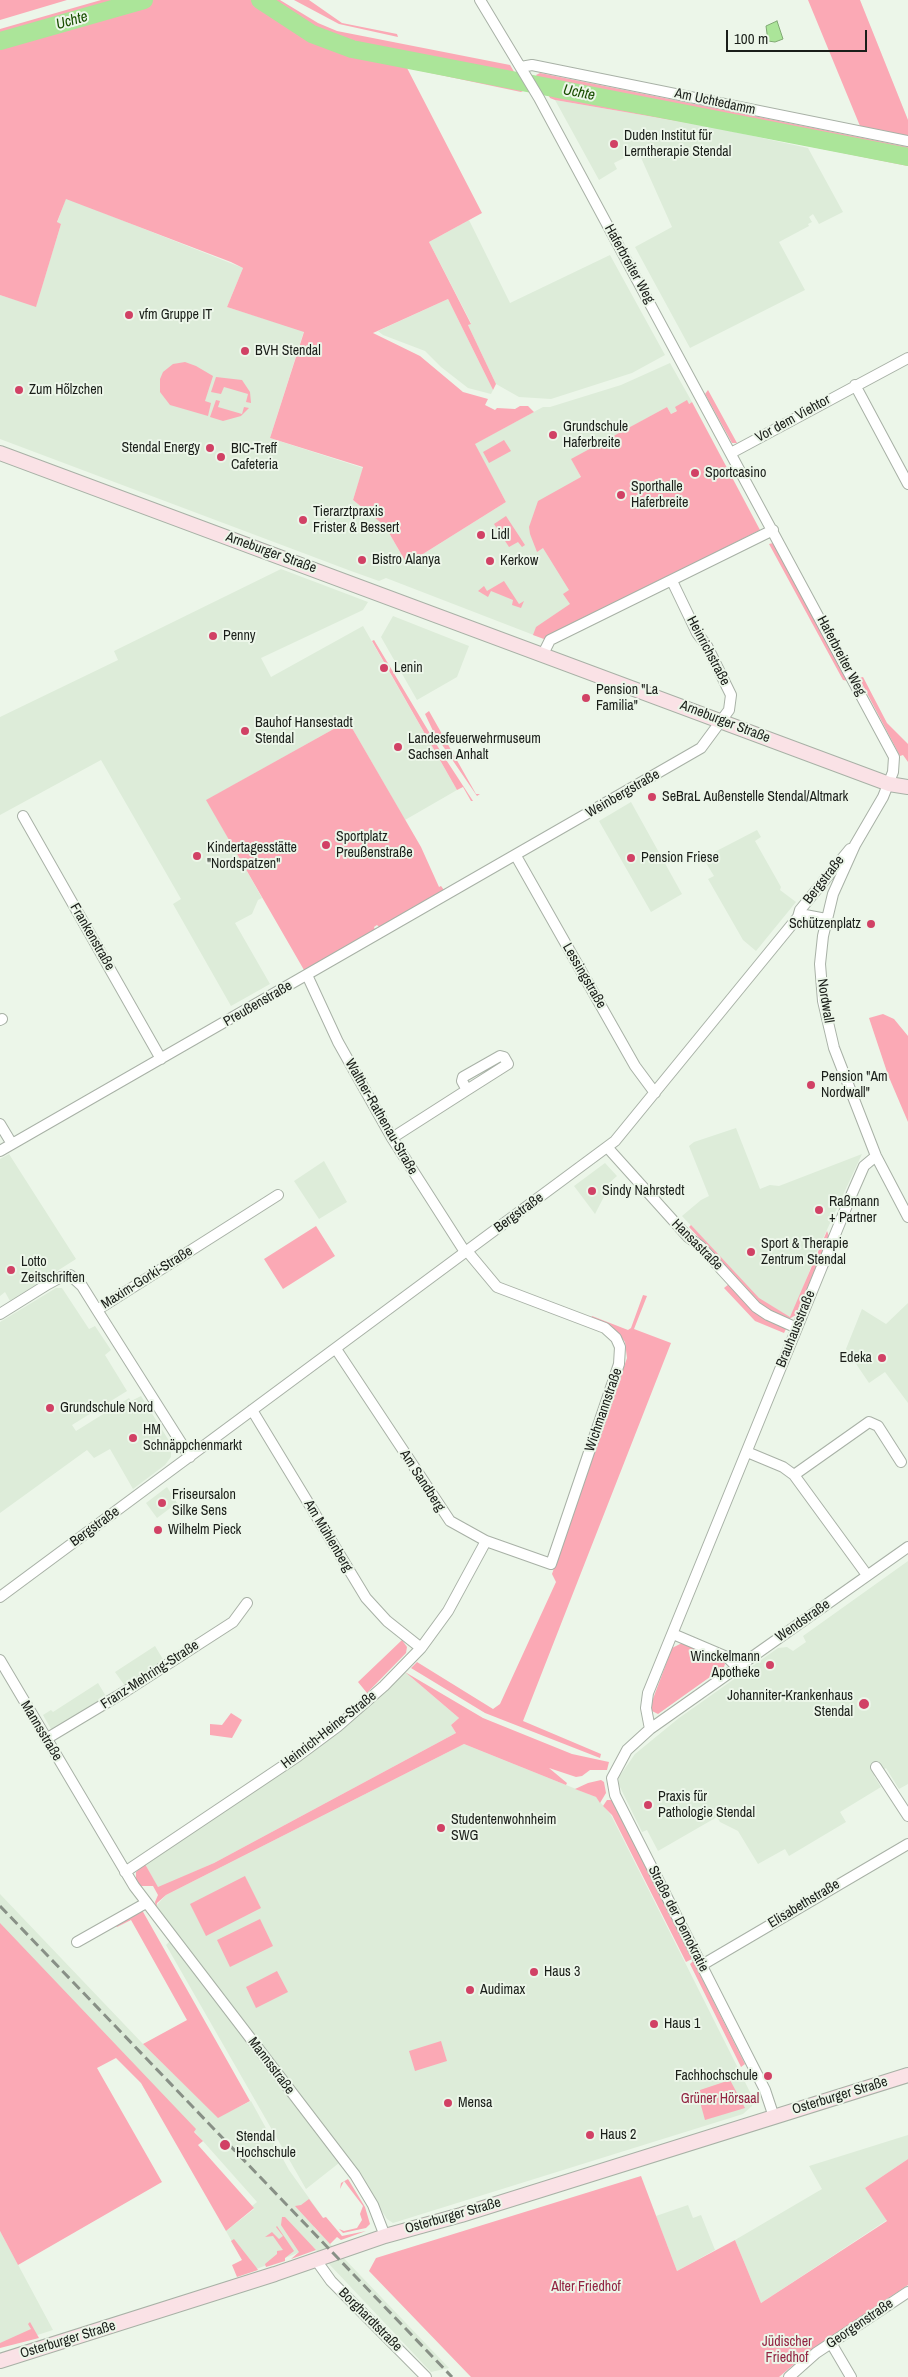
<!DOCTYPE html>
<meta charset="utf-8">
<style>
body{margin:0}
#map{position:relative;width:908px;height:2377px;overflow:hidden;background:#ecf6e9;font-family:"Archivo Narrow",sans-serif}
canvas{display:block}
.scale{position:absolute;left:726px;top:30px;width:141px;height:22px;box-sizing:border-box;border:2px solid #1a1e19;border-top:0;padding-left:6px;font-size:15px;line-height:18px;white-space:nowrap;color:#1a1e19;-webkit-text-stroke:4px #ecf6e9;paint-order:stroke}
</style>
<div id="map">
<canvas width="908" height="2377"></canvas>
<div class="scale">100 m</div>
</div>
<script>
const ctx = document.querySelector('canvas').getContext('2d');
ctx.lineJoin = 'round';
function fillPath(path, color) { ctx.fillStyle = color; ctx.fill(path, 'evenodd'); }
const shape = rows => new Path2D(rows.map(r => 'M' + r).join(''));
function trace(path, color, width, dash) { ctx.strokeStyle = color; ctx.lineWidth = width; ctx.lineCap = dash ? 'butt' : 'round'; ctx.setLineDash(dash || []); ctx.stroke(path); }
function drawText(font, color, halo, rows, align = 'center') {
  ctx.font = font + ' "Archivo Narrow",sans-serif'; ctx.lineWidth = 4; ctx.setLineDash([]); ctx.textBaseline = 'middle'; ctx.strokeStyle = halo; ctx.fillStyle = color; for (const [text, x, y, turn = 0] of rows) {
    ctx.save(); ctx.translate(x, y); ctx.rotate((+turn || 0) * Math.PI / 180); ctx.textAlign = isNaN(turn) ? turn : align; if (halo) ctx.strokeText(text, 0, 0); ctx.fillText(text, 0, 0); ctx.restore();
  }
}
const built = shape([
 [555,100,712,127,808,148,843,212,819,224,813,214,809,217,812,222,808,224,809,226,779,242,805,290,690,348,635,247,672,227,638,151,614,163,617,169,599,180],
 [66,198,243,268,227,307,304,331,270,438,363,468,353,500,385,526,407,564,506,502,474,444,543,407,550,407,621,385,670,363,692,402,671,414,667,407,572,460,581,477,587,616,544,639,386,578,379,581,351,571,0,439,0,295,36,306,61,224,57,223],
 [469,220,510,303,610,255,665,355,632,373,551,399,519,397,496,384,468,325,471,323,429,242],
 [448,299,493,390,491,394,468,388,441,367,425,351,383,335,378,331],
 [281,569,368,602,363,610,261,658,271,677,363,626,457,790,405,820,348,721,207,800,262,898,258,900,252,914,235,923,270,984,231,1006,173,904,181,899,101,760,0,815,0,717,118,660,114,651],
 [393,616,469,646,457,677,417,700,381,637],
 [631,802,682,894,651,912,599,821],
 [757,830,761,837,755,841,781,887,780,890,796,902,756,951,743,940,708,879,714,876,703,858],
 [736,1128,760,1189,770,1185,779,1186,862,1154,819,1247,791,1318,759,1299,682,1216,701,1200,709,1196,689,1146,694,1142],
 [9,1154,76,1259,10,1301,5,1292,0,1296,0,1159],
 [324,1161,347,1202,319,1219,294,1181],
 [605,1163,617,1176,607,1185,609,1187,595,1214,574,1186],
 [56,1288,62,1288,89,1329,95,1326,111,1350,105,1355,127,1391,72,1425,76,1431,129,1398,131,1401,141,1396,171,1444,171,1457,165,1465,133,1489,110,1449,94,1458,87,1450,0,1513,0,1322],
 [908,1303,908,1403,885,1372,869,1383,846,1349,862,1309,886,1324],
 [167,1487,177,1503,157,1518,146,1503],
 [908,1561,908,1784,899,1789,886,1768,874,1776,881,1787,840,1812,846,1822,789,1856,785,1849,758,1864,738,1831,720,1822,717,1817,658,1851,647,1830,642,1832,619,1785,619,1777,635,1754,679,1718,778,1648,787,1647,793,1651,806,1642,803,1636],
 [155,1646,164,1661,125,1686,115,1672],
 [405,1672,459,1718,451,1725,456,1733,214,1863,158,1888,145,1864,304,1758,358,1716],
 [98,1683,107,1698,57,1728,51,1729,43,1715,51,1710,53,1712],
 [464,1744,596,1797,611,1815,753,2098,752,2106,743,2114,393,2223,387,2219,351,2164,156,1906,166,1895],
 [0,1894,143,2044,218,2117,251,2101,289,2170,324,2219,314,2227,449,2368,431,2372,313,2247,249,2272,226,2231,254,2209,252,2206,257,2202,194,2131,156,2109,141,2083,0,1940],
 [170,1941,339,2163,306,2189,166,1945],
 [908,2135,908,2159,865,2188,887,2220,761,2303,735,2240,822,2189,809,2166],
 [688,2205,693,2218,701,2215,715,2250,677,2271,656,2216],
 [0,2231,53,2330,0,2347]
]);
const green = shape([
 [0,0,67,0,0,20],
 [101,0,280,0,318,23,337,31,510,65,525,90,521,92,407,68,482,213,429,242,471,324,468,325,496,384,493,390,448,299,373,333,420,356,463,392,488,399,485,405,495,410,497,408,515,409,520,406,528,406,534,412,475,444,506,502,407,564,385,526,353,500,363,467,270,438,304,332,227,307,243,268,231,262,66,199,57,222,61,224,36,307,0,295,0,29],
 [294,0,309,0,342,23,397,34,398,37,339,24],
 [808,0,860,0,908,120,908,136,860,126],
 [540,73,908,147,908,166,712,127,555,100,550,98,536,75],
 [185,362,196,366,213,376,205,401,211,403,208,416,170,405,160,392,160,379,163,372,173,364],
 [216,377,242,380,250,392,251,403,246,402,248,394,224,387,221,394,211,392],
 [708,390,737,443,732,443,705,394],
 [216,400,220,401,218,407,242,414,244,407,249,408,241,416,223,421,210,417],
 [687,400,689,404,692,402,760,530,544,639,533,635,536,627,570,604,563,594,569,590,543,548,537,552,530,534,529,527,538,501,581,477,571,459,667,407,671,414,677,411,675,407],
 [504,440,511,451,489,463,483,452],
 [506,516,525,545,522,547,518,542,509,547,494,524],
 [773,543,848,681,843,680,769,544],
 [504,581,519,604,524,601,521,608,512,605,513,600,491,591,488,597,478,591,484,586,487,591],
 [374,640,441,752,473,801,471,801,463,787,457,790,372,641],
 [863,677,887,723,908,744,908,762,903,755,900,756,859,678],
 [429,711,476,794,480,794,477,796,434,733,425,714],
 [348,721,421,847,439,887,441,886,444,890,379,927,377,925,374,927,375,930,304,970,206,800],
 [883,1014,894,1019,908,1036,908,1122,888,1075,869,1018],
 [691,1225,759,1298,790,1317,827,1231,829,1236,796,1315,789,1319,771,1312,759,1303,689,1227],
 [316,1226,335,1256,283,1289,264,1259],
 [729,1284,772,1322,786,1329,784,1333,755,1321,724,1288],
 [643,1295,647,1296,634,1329,671,1343,523,1721,601,1754,600,1758,485,1713,411,1668,417,1662,493,1709,500,1704,556,1582,552,1574,627,1358,625,1342,619,1334,608,1324,591,1318,592,1316,628,1330,631,1328],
 [402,1640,407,1647,406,1653,367,1693,358,1682],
 [682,1643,722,1658,725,1664,724,1667,658,1714,652,1711,651,1704,672,1648],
 [405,1672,483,1718,572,1754,609,1762,607,1770,590,1770,582,1776,576,1777,549,1768,567,1783,566,1785,464,1744,166,1895,157,1903,156,1909,155,1902,158,1895,153,1886,140,1886,136,1880,136,1872,145,1864,158,1887,214,1863,456,1733,451,1725,459,1718],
 [231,1713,242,1720,232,1738,210,1735,210,1724,222,1725],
 [601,1780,604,1782,606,1793,600,1803,596,1797,575,1789,588,1783],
 [607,1800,612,1800,692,1959,686,1962,612,1815,603,1806],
 [245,1876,261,1908,206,1936,190,1904],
 [142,1910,250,2101,218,2118,143,2044,187,2020,131,1920,117,1927,116,1926],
 [260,1919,273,1946,230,1967,217,1940],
 [0,1923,196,2129,194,2132,203,2141,198,2145,254,2208,226,2231,141,2083,116,2058,97,2068,162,2182,18,2265,0,2231],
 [693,1961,745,2064,741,2067,690,1964],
 [277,1971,288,1992,256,2008,246,1987],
 [441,2041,447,2061,415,2071,409,2051],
 [730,2080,745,2108,705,2120,697,2091],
 [908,2159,908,2285,811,2350,779,2377,471,2377,369,2271,376,2258,641,2176,677,2271,735,2240,761,2303,887,2221,865,2188],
 [348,2179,365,2207,370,2224,366,2228,343,2233,339,2229,344,2231,357,2228,362,2220,360,2214,363,2206,344,2181,340,2189,341,2183],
 [309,2199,323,2218,326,2217,342,2236,366,2231,341,2240,337,2237,330,2244,295,2206,301,2205],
 [282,2217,285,2217,316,2250,291,2259,299,2252,281,2225],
 [277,2226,294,2251,285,2258,285,2261,266,2267,265,2264,277,2254,277,2251,283,2250,273,2236,265,2237,272,2232,279,2239,283,2236,276,2227],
 [234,2239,256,2267,258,2270,237,2277,232,2265,242,2260,231,2241],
 [30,2322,39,2338,0,2348,0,2343,31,2329,28,2324]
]);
const water = shape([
 [777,21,783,39,775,42,768,41,766,26,777,21]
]);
const river = shape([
 [260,0,312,34,352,49,908,157],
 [0,41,144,0]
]);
const street = shape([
 [480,0,539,98,894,757,893,772,883,797,855,845,833,894,823,936,820,964,823,1001,834,1048,876,1156,908,1217],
 [521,67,532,65,908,141],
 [855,385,908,484],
 [731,453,908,358],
 [543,654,550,640,773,530],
 [23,816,161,1059],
 [516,856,635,1066,655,1093],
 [798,917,805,915,826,919],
 [307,975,338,1042,392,1138,465,1252],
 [0,1020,2,1019],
 [0,1124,12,1144],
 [392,1138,467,1090,508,1064,504,1057,500,1056,463,1077,462,1081,467,1090],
 [607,1147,688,1237,700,1246,756,1307,768,1315,797,1328],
 [0,1151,701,748,729,710,731,695,707,646,697,633,672,581],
 [97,1310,190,1457],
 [0,1314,48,1284,61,1277,70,1275,82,1286,97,1310,278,1195],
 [336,1349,450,1521,486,1541,551,1564,619,1364,620,1347,616,1338,605,1328,497,1287,467,1251],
 [252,1410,366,1598,387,1621,421,1648],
 [747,1452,783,1467,794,1475,867,1575],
 [794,1475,869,1422,878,1426,901,1462],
 [0,1597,615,1141,798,917,800,910,850,849],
 [673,1634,727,1657,737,1667],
 [0,1660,134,1886,355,2175,373,2205,385,2236],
 [650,1729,646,1708,648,1693,850,1198,864,1166,876,1156],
 [46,1739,126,1691,233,1622,247,1603],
 [876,1767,908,1816],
 [125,1872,298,1756,337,1727,384,1686,421,1648,448,1611,486,1541],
 [77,1942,146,1903],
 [702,1965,908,1844],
 [774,2117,765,2090,615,1795,612,1778,627,1750,650,1729,908,1547],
 [316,2260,331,2281,426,2377],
 [831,2343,851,2377],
 [789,2377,816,2353,908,2292]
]);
const secondary = shape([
 [0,453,889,784,908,787],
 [0,2361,275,2274,385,2236,461,2215,908,2075]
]);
const rail = shape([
 [0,1906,452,2377]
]);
const markers = [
 [614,144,5,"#d14165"],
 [129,315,5,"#d14165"],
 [245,351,5,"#d14165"],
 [19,390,5,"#d14165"],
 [553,435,5,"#d14165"],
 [210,448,5,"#d14165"],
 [221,457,5,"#d14165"],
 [695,473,5,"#d14165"],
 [621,495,5,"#d14165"],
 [303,520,5,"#d14165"],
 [481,535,5,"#d14165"],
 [362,560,5,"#d14165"],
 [490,561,5,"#d14165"],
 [213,636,5,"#d14165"],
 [384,668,5,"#d14165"],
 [586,698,5,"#d14165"],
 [245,731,5,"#d14165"],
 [398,747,5,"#d14165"],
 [652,797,5,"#d14165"],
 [326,845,5,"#d14165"],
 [197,856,5,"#d14165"],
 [631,858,5,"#d14165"],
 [871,924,5,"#d14165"],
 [811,1085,5,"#d14165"],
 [592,1191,5,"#d14165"],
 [819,1210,5,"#d14165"],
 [751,1252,5,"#d14165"],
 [11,1270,5,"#d14165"],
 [882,1358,5,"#d14165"],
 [50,1408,5,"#d14165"],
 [133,1438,5,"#d14165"],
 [162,1503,5,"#d14165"],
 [158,1530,5,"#d14165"],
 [770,1665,5,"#d14165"],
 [864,1704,6,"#d14165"],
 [648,1805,5,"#d14165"],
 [441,1828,5,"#d14165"],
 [534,1972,5,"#d14165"],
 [470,1990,5,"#d14165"],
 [654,2024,5,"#d14165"],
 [768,2076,5,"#d14165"],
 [448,2103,5,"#d14165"],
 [590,2135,5,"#d14165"],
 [225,2145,6,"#d14165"]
];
const streetNames = [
 ["Am Uchtedamm",715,102,12],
 ["Haferbreiter Weg",629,264,61],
 ["Vor dem Viehtor",793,419,-29],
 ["Arneburger Straße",271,553,20],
 ["Heinrichstraße",708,651,62],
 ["Haferbreiter Weg",841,656,62],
 ["Arneburger Straße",725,722,21],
 ["Weinbergstraße",623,794,-30],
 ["Bergstraße",824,880,-52],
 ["Frankenstraße",92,937,60],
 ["Lessingstraße",584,976,60],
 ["Nordwall",825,1001,81],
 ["Preußenstraße",258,1004,-30],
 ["Walther-Rathenau-Straße",381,1117,60],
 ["Bergstraße",519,1213,-36],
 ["Hansastraße",697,1245,45],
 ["Maxim-Gorki-Straße",147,1278,-32],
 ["Brauhausstraße",796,1329,-68],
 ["Wichmannstraße",604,1410,-71],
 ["Am Sandberg",422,1481,57],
 ["Bergstraße",95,1527,-36],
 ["Am Mühlenberg",328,1536,59],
 ["Wendstraße",803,1621,-35],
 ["Franz-Mehring-Straße",150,1675,-33],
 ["Heinrich-Heine-Straße",329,1730,-38],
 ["Mannsstraße",41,1731,59],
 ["Elisabethstraße",804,1904,-31],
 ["Straße der Demokratie",678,1919,63],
 ["Mannsstraße",271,2066,53],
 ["Osterburger Straße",840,2096,-17],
 ["Osterburger Straße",453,2216,-16],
 ["Borghardtstraße",370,2320,45],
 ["Georgenstraße",860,2324,-34],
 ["Osterburger Straße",68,2340,-17]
];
const poiNames = [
 ["Duden Institut für",624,136],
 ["Lerntherapie Stendal",624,152],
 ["vfm Gruppe IT",139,315],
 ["BVH Stendal",255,351],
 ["Zum Hõlzchen",29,390],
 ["Grundschule",563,427],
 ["Haferbreite",563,443],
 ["Stendal Energy",200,448,"right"],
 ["BIC-Treff",231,449],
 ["Cafeteria",231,465],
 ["Sportcasino",705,473],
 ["Sporthalle",631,487],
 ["Haferbreite",631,503],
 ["Tierarztpraxis",313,512],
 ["Frister & Bessert",313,528],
 ["Lidl",491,535],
 ["Bistro Alanya",372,560],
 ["Kerkow",500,561],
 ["Penny",223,636],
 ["Lenin",394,668],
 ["Pension \"La",596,690],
 ["Familia\"",596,706],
 ["Bauhof Hansestadt",255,723],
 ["Stendal",255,739],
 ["Landesfeuerwehrmuseum",408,739],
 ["Sachsen Anhalt",408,755],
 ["SeBraL Außenstelle Stendal/Altmark",662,797],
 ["Sportplatz",336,837],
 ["Preußenstraße",336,853],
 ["Kindertagesstätte",207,848],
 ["\"Nordspatzen\"",207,864],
 ["Pension Friese",641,858],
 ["Schützenplatz",861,924,"right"],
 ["Pension \"Am",821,1077],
 ["Nordwall\"",821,1093],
 ["Sindy Nahrstedt",602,1191],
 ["Raßmann",829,1202],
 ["+ Partner",829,1218],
 ["Sport & Therapie",761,1244],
 ["Zentrum Stendal",761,1260],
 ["Lotto",21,1262],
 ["Zeitschriften",21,1278],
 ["Edeka",872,1358,"right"],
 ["Grundschule Nord",60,1408],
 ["HM",143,1430],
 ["Schnäppchenmarkt",143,1446],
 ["Friseursalon",172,1495],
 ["Silke Sens",172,1511],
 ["Wilhelm Pieck",168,1530],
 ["Winckelmann",760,1657,"right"],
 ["Apotheke",760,1673,"right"],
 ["Johanniter-Krankenhaus",853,1696,"right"],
 ["Stendal",853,1712,"right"],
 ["Praxis für",658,1797],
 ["Pathologie Stendal",658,1813],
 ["Studentenwohnheim",451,1820],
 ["SWG",451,1836],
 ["Haus 3",544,1972],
 ["Audimax",480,1990],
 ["Haus 1",664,2024],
 ["Fachhochschule",758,2076,"right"],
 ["Mensa",458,2103],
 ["Haus 2",600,2135],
 ["Stendal",236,2137],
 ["Hochschule",236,2153]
];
const parkNames = [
 ["Grüner Hörsaal",720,2099],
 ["Alter Friedhof",586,2287],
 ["Jüdischer",787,2342],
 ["Friedhof",787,2358]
];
const waterNames = [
 ["Uchte",72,21,-16],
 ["Uchte",579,93,11]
];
fillPath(built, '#ddecd9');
fillPath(green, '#fba9b5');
fillPath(water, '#abe599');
trace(water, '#80a973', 1);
trace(river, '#abe599', 18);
trace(street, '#a8b1a6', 12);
trace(secondary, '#a8b1a6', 16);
trace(street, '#fff', 10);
trace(secondary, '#fae2e6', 14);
trace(rail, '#889086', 3, [10, 5]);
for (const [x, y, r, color] of markers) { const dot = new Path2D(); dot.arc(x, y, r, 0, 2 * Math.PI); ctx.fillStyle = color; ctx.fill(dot); trace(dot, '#ecf6e9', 2); }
drawText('14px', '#1a1e19', '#ecf6e9', streetNames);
drawText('14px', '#1a1e19', '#ecf6e9', poiNames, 'left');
drawText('14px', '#922341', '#ecf6e9', parkNames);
drawText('italic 15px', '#194e00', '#ecf6e9', waterNames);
</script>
